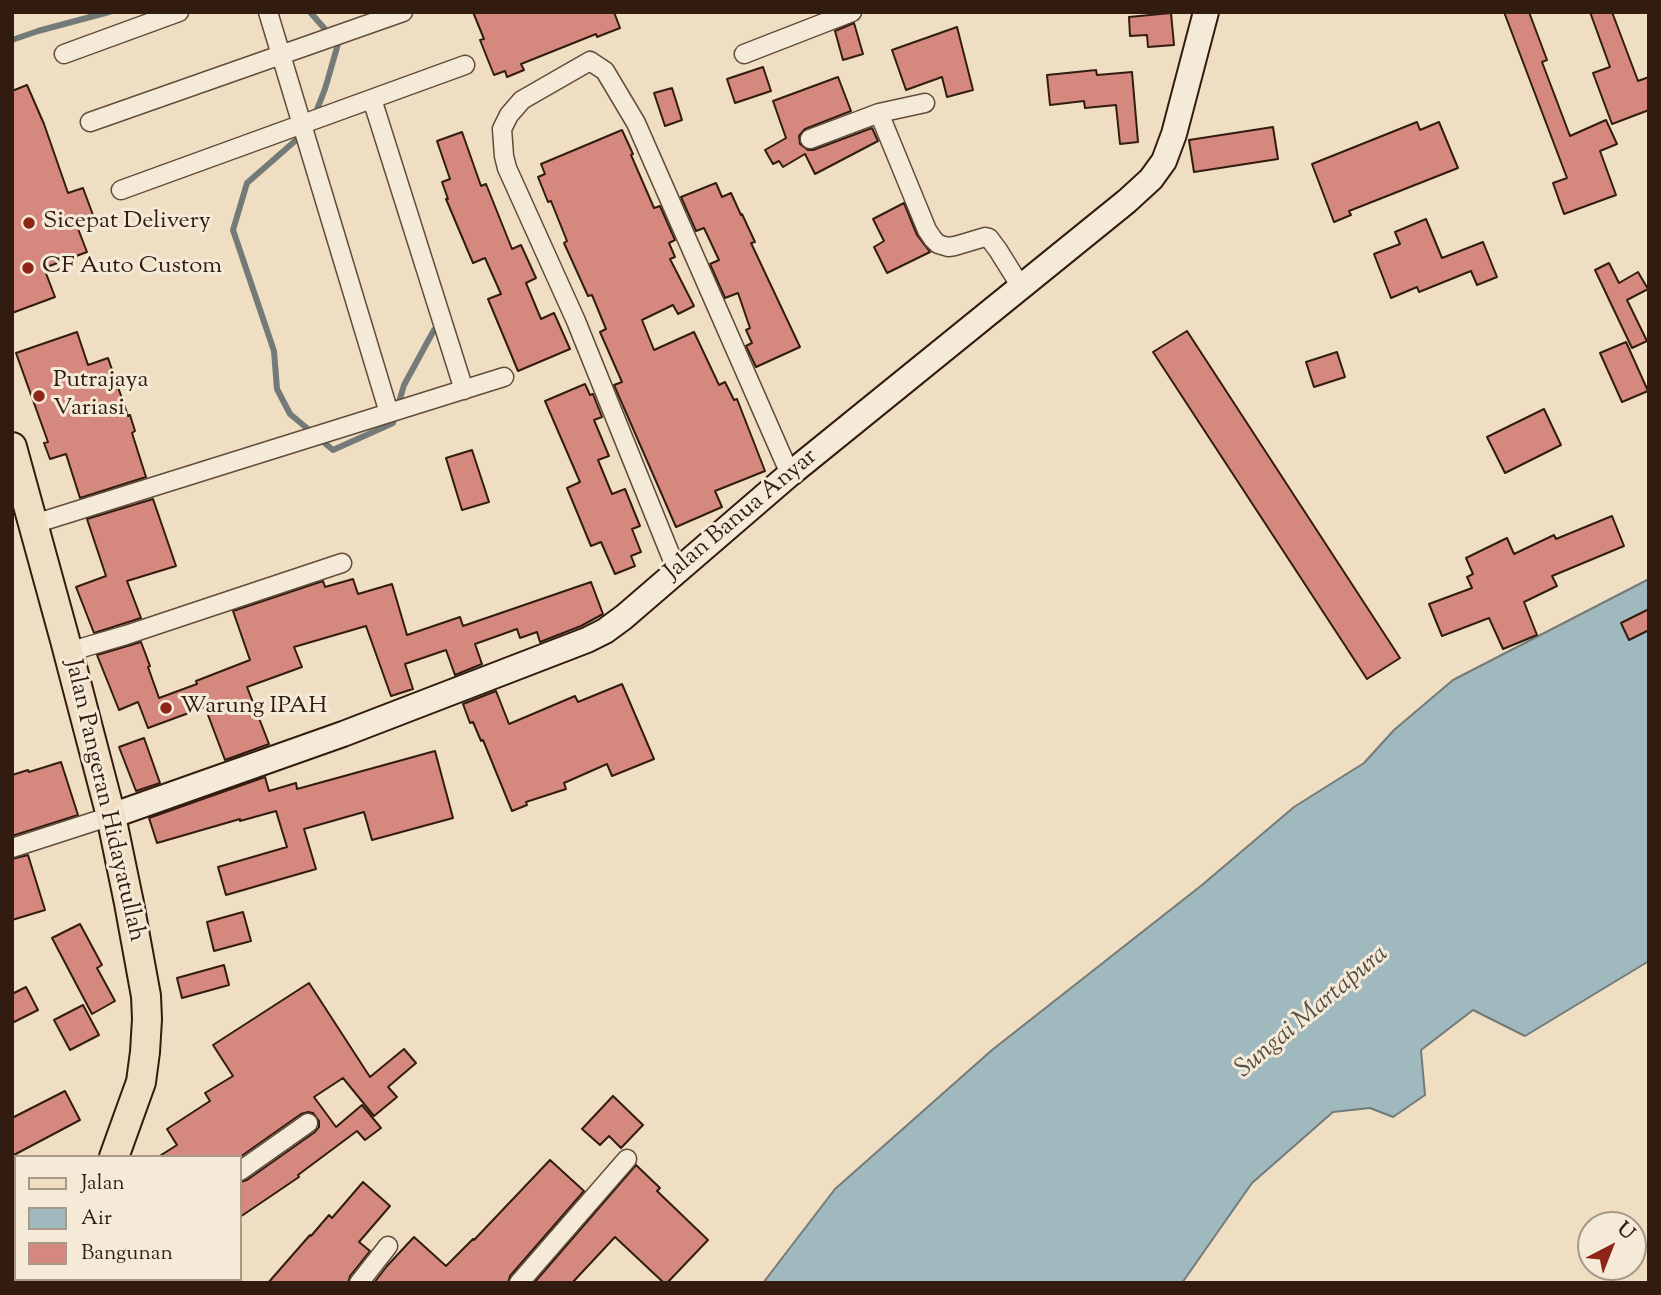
<!DOCTYPE html>
<style>
body{margin:0}
#map{position:relative;width:1661px;height:1295px;overflow:hidden;background:#efdec2;font-family:"Sorts Mill Goudy",serif}
canvas{display:block}
.frame{position:absolute;inset:0;border:14px solid #321c10;pointer-events:none}
.legend{position:absolute;left:14px;top:1155px;width:228px;height:126px;box-sizing:border-box;background:#f5ead7;border:2px solid #a79887;margin:0;padding:9px 12px;list-style:none;font-size:21px;color:#321c10}
.legend li{display:flex;align-items:center;gap:14px;height:35px}
.legend b{width:35px;border:2px solid #a79887}
.north{position:absolute;left:1577px;top:1211px;width:70px;height:70px;box-sizing:border-box;background:#f5ead7;border:2px solid #a79887;border-radius:50%;rotate:42deg;font-size:19px;font-weight:700;line-height:28px;text-align:center;color:#321c10}
.north::after{content:'';display:block;margin:auto;width:24px;height:32px;background:#8f2418;clip-path:polygon(50% 0,100% 100%,50% 72%,0 100%)}
</style>
<div id="map">
<canvas width="1661" height="1295"></canvas>
<div class="frame"></div>
<ul class="legend">
<li><b style="height:9px;background:#efdec2"></b>Jalan</li>
<li><b style="height:19px;background:#9fb9be"></b>Air</li>
<li><b style="height:19px;background:#d5897e"></b>Bangunan</li>
</ul>
<div class="north">U</div>
</div>
<script>
const ctx = document.querySelector('canvas').getContext('2d');
ctx.lineJoin = 'round';
function fillPath(path, color) { ctx.fillStyle = color; ctx.fill(path, 'evenodd'); }
const shape = rows => new Path2D(rows.map(r => 'M' + r).join(''));
function trace(path, color, width, dash) { ctx.strokeStyle = color; ctx.lineWidth = width; ctx.lineCap = dash ? 'butt' : 'round'; ctx.setLineDash(dash || []); ctx.stroke(path); }
function drawText(font, color, halo, rows, align = 'center') {
  ctx.font = font + ' "Sorts Mill Goudy",serif'; ctx.lineWidth = 6; ctx.setLineDash([]); ctx.textBaseline = 'middle'; ctx.strokeStyle = halo; ctx.fillStyle = color; for (const [text, x, y, turn = 0] of rows) {
    ctx.save(); ctx.translate(x, y); ctx.rotate((+turn || 0) * Math.PI / 180); ctx.textAlign = isNaN(turn) ? turn : align; if (halo) ctx.strokeText(text, 0, 0); ctx.fillText(text, 0, 0); ctx.restore();
  }
}
const water = shape([
 [1649,579,1649,961,1525,1036,1473,1010,1421,1050,1425,1095,1393,1117,1370,1108,1333,1112,1252,1183,1182,1283,763,1283,835,1189,992,1050,1202,885,1294,807,1364,763,1394,730,1453,680,1649,579]
]);
const stream = shape([
 [310,12,338,44,325,89,314,117],
 [12,40,38,31,109,12],
 [303,134,247,183,233,230,274,351,277,389,290,414,333,450,393,423,404,385,434,330]
]);
const building = shape([
 [473,12,614,12,620,28,597,37,596,34,521,64,524,70,507,77,505,71,494,75,480,40,484,39,473,12],
 [1504,12,1529,12,1547,60,1542,62,1570,136,1606,120,1617,144,1600,151,1616,195,1564,214,1553,183,1567,178,1504,12],
 [1590,12,1612,12,1638,81,1649,77,1649,110,1612,124,1593,73,1610,67,1590,12],
 [1171,13,1174,45,1148,47,1147,35,1130,36,1129,17,1171,13],
 [854,23,863,54,843,60,835,31,854,23],
 [957,27,973,90,947,97,942,77,906,90,892,50,957,27],
 [763,67,771,91,735,103,727,79,763,67],
 [1096,70,1097,75,1132,72,1138,142,1120,144,1116,105,1085,108,1084,101,1050,105,1047,75,1096,70],
 [838,77,851,111,805,129,799,136,800,144,808,150,813,150,872,128,878,141,815,174,805,154,783,167,779,161,773,164,765,150,786,138,773,101,838,77],
 [27,85,44,124,68,193,83,188,93,215,75,221,87,252,44,268,55,297,12,313,12,91,27,85],
 [672,88,682,120,665,126,654,93,672,88],
 [1417,122,1420,130,1439,122,1458,168,1349,211,1351,215,1334,222,1312,164,1417,122],
 [1273,127,1278,159,1194,172,1189,140,1273,127],
 [622,130,633,154,631,155,654,208,660,206,675,240,669,243,675,257,670,259,694,306,678,314,673,305,642,320,654,350,694,332,719,385,725,382,734,400,737,399,765,471,715,491,722,507,676,527,614,385,622,382,600,332,606,329,592,295,588,296,564,243,567,241,551,201,548,202,538,177,545,174,541,164,622,130],
 [462,132,481,186,486,184,512,249,521,245,536,278,526,283,541,319,554,313,570,349,518,371,488,299,501,294,485,258,473,263,446,199,448,199,442,182,450,179,437,141,462,132],
 [716,183,722,197,731,193,741,215,742,214,755,242,751,243,800,347,756,367,746,346,752,343,746,330,750,328,738,293,725,298,710,264,719,260,704,228,696,231,681,197,716,183],
 [904,203,917,235,930,252,887,273,874,247,884,241,873,219,904,203],
 [1426,219,1442,258,1483,242,1497,277,1477,285,1471,271,1419,292,1417,287,1391,298,1374,254,1400,244,1395,232,1426,219],
 [1609,263,1619,283,1638,272,1648,289,1627,300,1647,341,1632,348,1595,270,1609,263],
 [1187,331,1400,658,1367,679,1153,352,1187,331],
 [77,332,88,365,108,358,128,416,130,415,135,431,132,433,146,477,80,498,66,454,50,459,44,443,48,442,16,353,77,332],
 [1626,342,1648,391,1622,402,1600,353,1626,342],
 [1337,352,1345,377,1314,387,1306,362,1337,352],
 [585,384,590,395,593,394,602,417,594,420,609,456,598,460,612,494,625,489,640,526,632,529,641,552,631,556,635,566,615,574,601,542,591,546,567,488,580,482,545,401,585,384],
 [1544,409,1561,445,1505,473,1487,437,1544,409],
 [472,450,489,502,462,510,446,458,472,450],
 [153,499,176,566,127,581,141,618,94,633,76,587,106,576,87,519,153,499],
 [1612,516,1624,546,1552,576,1557,586,1524,602,1537,635,1503,649,1489,618,1442,636,1429,604,1472,588,1467,577,1473,574,1466,558,1507,538,1514,554,1554,535,1556,539,1612,516],
 [353,579,358,594,392,584,407,635,460,617,463,626,591,582,603,614,581,626,540,642,537,632,520,638,517,629,475,644,482,664,455,675,446,650,405,664,413,689,391,696,366,626,294,647,302,667,247,687,269,744,225,760,205,707,148,728,138,702,119,710,97,655,141,642,150,666,148,667,159,698,197,684,196,681,250,660,233,611,323,581,325,587,353,579],
 [1649,609,1649,630,1629,640,1621,623,1649,609],
 [622,684,654,759,612,776,607,764,564,783,566,789,526,802,527,805,512,811,483,740,481,741,473,722,470,723,463,704,496,691,509,724,575,696,578,702,622,684],
 [144,738,160,783,136,791,119,747,144,738],
 [435,751,453,818,372,840,364,812,304,829,316,869,226,895,218,867,287,847,276,811,240,821,240,819,157,843,149,818,265,777,269,791,296,783,297,789,435,751],
 [61,762,78,815,12,836,12,775,28,770,29,772,61,762],
 [28,855,45,910,12,920,12,859,28,855],
 [243,912,251,941,214,951,207,922,243,912],
 [80,924,102,965,97,968,115,1001,92,1014,52,938,80,924],
 [224,965,229,985,182,998,177,978,224,965],
 [309,983,370,1077,404,1049,416,1063,388,1087,397,1097,374,1116,343,1078,314,1097,336,1127,362,1105,381,1128,365,1140,357,1131,298,1175,299,1177,240,1217,240,1182,247,1180,315,1132,319,1127,319,1121,313,1113,308,1112,301,1114,240,1157,158,1157,177,1145,167,1129,210,1101,205,1093,233,1076,213,1045,309,983],
 [26,987,38,1010,12,1023,12,994,26,987],
 [83,1005,99,1035,70,1050,54,1020,83,1005],
 [65,1091,80,1120,12,1156,12,1118,65,1091],
 [613,1096,643,1125,621,1148,609,1136,600,1145,582,1129,613,1096],
 [550,1160,584,1191,510,1276,508,1283,374,1283,387,1266,414,1237,446,1266,473,1239,474,1240,550,1160],
 [636,1165,660,1188,657,1191,708,1240,667,1283,664,1283,615,1237,572,1283,534,1283,636,1165],
 [363,1182,390,1206,359,1242,370,1251,350,1276,348,1283,268,1283,310,1235,311,1236,329,1215,332,1218,363,1182]
]);
const street = shape([
 [268,12,389,413],
 [64,54,179,12],
 [744,54,852,12],
 [372,99,464,390],
 [879,113,927,230,933,239,938,244,948,247,955,246,985,237,989,238,998,250,1021,287],
 [90,122,403,12],
 [810,139,879,113,925,103],
 [121,190,465,65],
 [34,524,504,377],
 [677,571,576,321,507,168,504,156,502,129,509,115,522,100,590,61,605,71,636,123,790,474],
 [68,652,126,635,342,563],
 [12,848,111,816],
 [240,1171,308,1123],
 [194,1279,196,1283],
 [359,1283,388,1246],
 [519,1283,627,1159]
]);
const secondary = shape([
 [111,816,343,734,587,640,605,631,624,617,790,474,1127,201,1151,179,1164,161,1174,134,1206,12]
]);
const primary = shape([
 [12,447,65,640,111,816,129,903,146,996,147,1019,145,1052,141,1082,114,1157],
 [65,1283,67,1279]
]);
const markers = [
 [29,223,7,"#8f2418"],
 [28,268,7,"#8f2418"],
 [39,396,7,"#8f2418"],
 [166,708,7,"#8f2418"]
];
const poiNames = [
 ["Sicepat Delivery",43,223],
 ["CF Auto Custom",42,268],
 ["Putrajaya",53,382],
 ["Variasi",53,410],
 ["Warung IPAH",180,708]
];
const streetNames = [
 ["Jalan Banua Anyar",742,516,-40],
 ["Jalan Pangeran Hidayatullah",103,801,77]
];
const waterNames = [
 ["Sungai Martapura",1313,1013,-40]
];
fillPath(water, '#9fb9be');
trace(water, '#737a78', 2);
trace(stream, '#737a78', 6);
fillPath(building, '#d5897e');
trace(building, '#321c10', 2);
trace(street, '#614c3c', 21);
trace(secondary, '#321c10', 28);
trace(primary, '#321c10', 32);
trace(street, '#f5ead7', 18);
trace(secondary, '#f5ead7', 24);
trace(primary, '#efdec2', 28);
for (const [x, y, r, color] of markers) { const dot = new Path2D(); dot.arc(x, y, r, 0, 2 * Math.PI); ctx.fillStyle = color; ctx.fill(dot); trace(dot, '#f5ead7', 2.5); }
drawText('24px', '#321c10', '#f5ead7', poiNames, 'left');
drawText('24px', '#321c10', '#f5ead7', streetNames);
drawText('italic 26px', '#534b44', '#f5ead7', waterNames);
</script>
